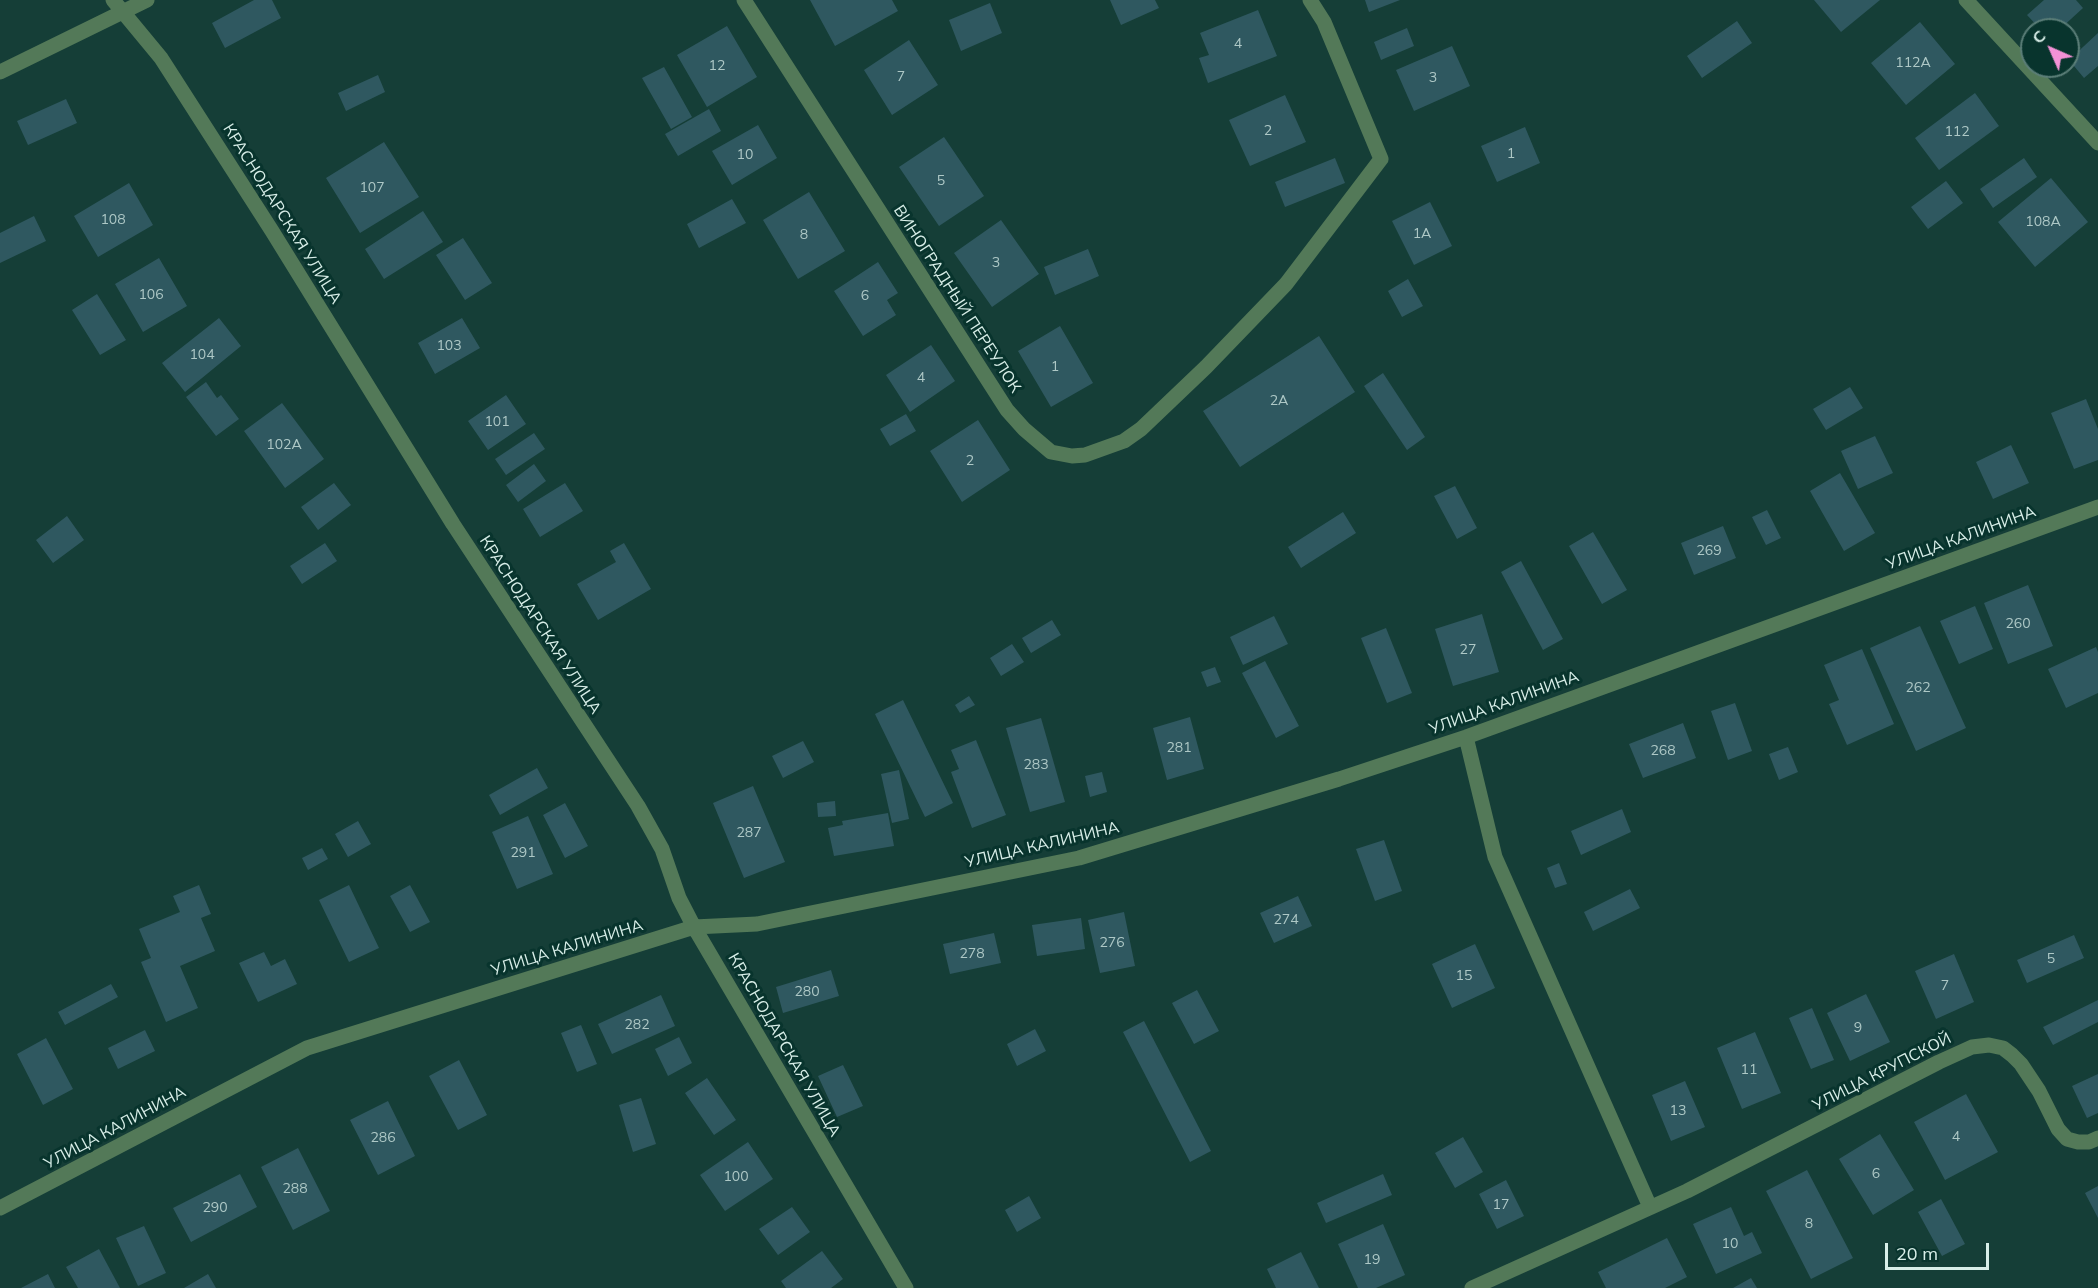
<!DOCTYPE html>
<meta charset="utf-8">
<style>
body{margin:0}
#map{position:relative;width:2098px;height:1288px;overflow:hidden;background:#153e37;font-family:Mulish,sans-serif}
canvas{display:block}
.north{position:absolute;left:2020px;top:18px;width:60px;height:60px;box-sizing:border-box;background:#08342d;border:2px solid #5b7e78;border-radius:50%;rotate:315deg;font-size:16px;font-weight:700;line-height:24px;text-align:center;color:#d8eee8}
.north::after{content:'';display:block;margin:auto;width:21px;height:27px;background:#f391d6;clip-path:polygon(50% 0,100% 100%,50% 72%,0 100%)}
.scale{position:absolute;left:1885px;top:1243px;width:104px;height:27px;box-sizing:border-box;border:3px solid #d8eee8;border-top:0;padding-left:8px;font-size:18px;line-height:21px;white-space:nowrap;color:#d8eee8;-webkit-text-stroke:4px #08342d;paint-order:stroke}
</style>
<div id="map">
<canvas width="2098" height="1288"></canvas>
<div class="north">С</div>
<div class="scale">20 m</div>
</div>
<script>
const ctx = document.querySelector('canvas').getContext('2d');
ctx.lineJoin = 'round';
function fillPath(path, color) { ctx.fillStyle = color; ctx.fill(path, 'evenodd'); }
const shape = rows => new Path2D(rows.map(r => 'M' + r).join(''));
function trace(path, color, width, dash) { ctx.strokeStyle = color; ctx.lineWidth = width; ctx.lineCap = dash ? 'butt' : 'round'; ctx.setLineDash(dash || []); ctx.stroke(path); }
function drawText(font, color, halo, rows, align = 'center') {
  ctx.font = font + ' Mulish,sans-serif'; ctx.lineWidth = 6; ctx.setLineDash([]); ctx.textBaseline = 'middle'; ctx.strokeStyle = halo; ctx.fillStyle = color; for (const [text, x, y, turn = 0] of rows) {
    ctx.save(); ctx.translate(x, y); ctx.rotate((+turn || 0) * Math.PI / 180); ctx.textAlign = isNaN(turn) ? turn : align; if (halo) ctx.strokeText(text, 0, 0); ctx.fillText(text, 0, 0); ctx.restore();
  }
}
const building = shape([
 [254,0,272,0,281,18,225,48,212,23],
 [810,0,892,0,898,11,835,46],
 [1110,0,1155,0,1159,8,1121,25],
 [1365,0,1400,0,1369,12],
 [1814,0,1880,0,1841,32],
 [2044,0,2076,0,2083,8,2059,30,2041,30,2027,15],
 [990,3,1002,33,961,51,949,20],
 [1258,10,1277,56,1208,83,1199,58,1209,55,1200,33],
 [1737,21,1752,43,1702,78,1687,56],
 [1920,22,1955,64,1906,105,1871,63],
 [727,26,757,77,707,107,677,55],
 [1407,28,1414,46,1381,60,1374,42],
 [2098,33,2098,66,2084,78,2069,60],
 [909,40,938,85,892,115,864,70],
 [1452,46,1470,86,1414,111,1396,70],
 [664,67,692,117,671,129,642,78],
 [378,75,385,92,346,111,338,93],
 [1975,93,1999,126,1939,170,1915,138],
 [1285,95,1306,142,1250,166,1229,120],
 [66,99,77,123,28,145,17,121],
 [709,109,721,131,678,156,665,134],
 [758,125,777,158,732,185,712,151],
 [1525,127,1540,163,1497,182,1481,146],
 [944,137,984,196,939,226,899,167],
 [384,142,419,197,360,233,326,178],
 [1335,158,1345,183,1285,207,1275,182],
 [2024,158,2037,177,1993,208,1980,189],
 [2051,178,2088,222,2035,267,1998,222],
 [1946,181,1963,203,1928,229,1911,207],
 [129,183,153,225,98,257,74,216],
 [809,192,845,251,798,279,763,220],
 [732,199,746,223,699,248,687,224],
 [1430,202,1452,246,1414,265,1392,221],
 [423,211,443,242,384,279,365,249],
 [34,216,46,241,0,263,0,233],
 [1001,220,1039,274,992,307,954,253],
 [463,238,492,283,465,300,436,255],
 [1088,249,1099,276,1055,295,1044,267],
 [159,258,187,306,143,332,115,284],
 [878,262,898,293,887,300,896,315,863,336,834,291],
 [1408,279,1423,306,1402,317,1388,291],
 [97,294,126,340,100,355,72,310],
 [219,318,241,346,185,392,162,363],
 [462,318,480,348,435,374,418,343],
 [1060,326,1093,383,1051,407,1018,351],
 [1319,336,1355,392,1240,467,1203,411],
 [931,345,955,381,910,412,886,375],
 [1383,373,1425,437,1407,450,1364,386],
 [206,382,217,398,221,395,239,419,216,436,186,397],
 [1850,387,1863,408,1826,430,1813,409],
 [506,395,526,424,488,450,468,421],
 [2086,399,2098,429,2098,460,2074,469,2051,413],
 [282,403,324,459,285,488,244,431],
 [906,414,916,431,890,446,880,429],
 [978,420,1010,470,962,502,930,451],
 [534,433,545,449,506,475,495,459],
 [1875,436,1893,473,1858,489,1841,451],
 [2011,445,2029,483,1993,499,1976,462],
 [534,464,546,481,518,502,506,485],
 [1840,473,1875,533,1844,551,1810,491],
 [334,483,351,505,318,530,301,507],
 [565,483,583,511,540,537,523,509],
 [1455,486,1477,528,1457,539,1434,496],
 [1767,510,1781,538,1766,545,1752,517],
 [1343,512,1356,533,1301,568,1288,547],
 [67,516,84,540,53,563,36,540],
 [1723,526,1736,558,1694,575,1681,543],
 [1593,532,1627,590,1602,604,1569,546],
 [325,543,337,561,302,584,290,566],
 [624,543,651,589,598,620,577,584,616,562,610,551],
 [1521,561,1563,639,1543,650,1501,572],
 [2028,585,2053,646,2008,664,1984,603],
 [1975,606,1993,649,1959,664,1940,621],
 [1482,614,1499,672,1453,686,1435,629],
 [1274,616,1288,644,1243,665,1230,637],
 [1052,620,1061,635,1031,653,1022,638],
 [1920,626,1966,728,1916,751,1870,648],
 [1386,628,1412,693,1387,703,1361,638],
 [1012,644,1024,662,1001,676,990,658],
 [2096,647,2098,652,2098,693,2066,708,2048,669],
 [1862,649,1894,724,1847,745,1829,704,1839,700,1824,665],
 [1265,661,1299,726,1276,738,1242,673],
 [1215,667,1221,682,1207,687,1201,672],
 [969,696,975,705,960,713,955,705],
 [903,700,953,803,925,817,875,714],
 [1735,703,1752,751,1728,760,1711,711],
 [1190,717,1204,769,1167,780,1153,728],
 [1041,718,1065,802,1030,812,1006,728],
 [1683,723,1696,758,1643,778,1629,744],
 [976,740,1006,815,972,828,951,772,959,769,951,750],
 [803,741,814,762,783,778,772,756],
 [1788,747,1798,772,1779,780,1769,754],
 [537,768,548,788,500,815,489,795],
 [899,770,909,819,892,823,881,774],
 [1102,772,1107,792,1090,797,1085,776],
 [753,786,785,862,744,878,713,803],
 [835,801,836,816,818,817,817,803],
 [565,803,588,846,565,858,543,815],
 [1622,809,1631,832,1581,855,1571,831],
 [888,813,894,846,834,856,828,828,843,825,842,821],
 [528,816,553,874,517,889,492,832],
 [358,821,371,844,348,857,335,834],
 [1384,840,1402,891,1375,901,1356,849],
 [322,848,328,859,308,870,302,858],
 [1559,863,1567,884,1555,888,1547,868],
 [199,885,211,914,201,918,215,951,180,966,198,1008,166,1022,141,962,151,958,139,929,180,912,173,896],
 [349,885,379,948,349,962,319,900],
 [410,885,430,922,410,932,390,896],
 [1630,889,1640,908,1593,931,1584,912],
 [1298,896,1312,926,1274,943,1260,913],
 [1124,912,1135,966,1100,973,1088,920],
 [1081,918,1085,949,1037,956,1032,925],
 [994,933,1001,963,950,974,943,944],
 [2074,935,2084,958,2027,983,2017,960],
 [1475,944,1495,988,1452,1008,1432,964],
 [264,952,271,966,285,959,297,984,258,1002,239,963],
 [1954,954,1974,1002,1936,1019,1915,971],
 [831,970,839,996,783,1013,776,987],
 [111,984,118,997,65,1025,58,1012],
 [1197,990,1219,1031,1194,1044,1172,1003],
 [1866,994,1890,1042,1850,1061,1827,1013],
 [661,995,675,1026,612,1054,598,1024],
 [2098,1000,2098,1022,2053,1045,2043,1027],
 [1812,1008,1834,1060,1811,1069,1789,1018],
 [1144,1021,1211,1151,1190,1162,1123,1032],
 [581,1025,597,1064,577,1072,561,1033],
 [1035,1029,1046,1051,1017,1066,1007,1044],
 [145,1030,155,1051,118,1069,108,1048],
 [1755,1032,1781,1093,1742,1109,1717,1048],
 [679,1037,692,1063,668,1076,655,1049],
 [46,1038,73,1089,43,1105,17,1054],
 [459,1060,487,1115,458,1130,429,1076],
 [843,1065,863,1106,837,1117,818,1076],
 [2098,1074,2098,1113,2087,1118,2072,1086],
 [707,1078,736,1120,714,1135,685,1093],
 [1685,1081,1705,1127,1671,1141,1652,1095],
 [1966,1094,1998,1152,1945,1180,1914,1122],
 [641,1098,656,1144,633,1152,619,1105],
 [388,1101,415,1156,378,1175,350,1120],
 [1880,1134,1914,1190,1873,1215,1839,1159],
 [1463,1137,1483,1172,1455,1188,1435,1153],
 [748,1142,773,1179,725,1211,700,1175],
 [298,1148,330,1211,293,1230,261,1167],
 [1807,1170,1853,1258,1811,1279,1766,1191],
 [240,1174,257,1207,191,1242,173,1208],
 [1383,1174,1392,1195,1326,1223,1317,1203],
 [1506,1180,1524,1216,1497,1229,1479,1194],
 [2098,1186,2098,1218,2085,1193],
 [1029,1196,1041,1218,1017,1232,1005,1210],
 [1941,1199,1965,1244,1942,1256,1918,1212],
 [792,1207,810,1232,778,1255,759,1229],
 [1731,1207,1744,1236,1752,1232,1762,1253,1716,1274,1693,1224],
 [1383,1224,1405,1275,1376,1288,1358,1288,1338,1244],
 [144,1226,166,1273,138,1286,116,1238],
 [1667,1238,1687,1277,1665,1288,1606,1288,1598,1272],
 [99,1249,120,1288,78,1288,66,1267],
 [822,1251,843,1279,831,1288,786,1288,781,1281],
 [1301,1252,1319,1288,1276,1288,1267,1269],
 [48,1274,55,1288,21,1288],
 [208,1274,216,1288,184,1288],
 [1751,1278,1757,1288,1733,1288]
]);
const minor = shape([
 [113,0,161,58,272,231,453,524,638,806,662,849,679,898,694,927,906,1288],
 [744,0,1007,410,1024,429,1051,452,1072,456,1085,455,1124,441,1141,429,1206,367,1286,284,1381,159,1324,22,1310,0],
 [1966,0,2098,143],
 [0,72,147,0],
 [1466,737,1495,857,1650,1207],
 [0,1208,307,1048,694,927,757,924,1079,858,1339,779,1466,737,2098,507],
 [1472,1288,1687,1191,1939,1062,1972,1047,1989,1045,2003,1048,2012,1055,2021,1064,2039,1091,2058,1129,2067,1139,2078,1142,2089,1142,2098,1138]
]);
const numberNames = [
 ["4",1238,44],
 ["112А",1913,63],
 ["12",717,66],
 ["7",901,77],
 ["3",1433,78],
 ["2",1268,131],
 ["112",1957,132],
 ["1",1511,154],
 ["10",745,155],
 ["5",941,181],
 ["107",372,188],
 ["108",113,220],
 ["108А",2043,222],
 ["1А",1422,234],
 ["8",804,235],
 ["3",996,263],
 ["106",151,295],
 ["6",865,296],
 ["103",449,346],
 ["104",202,355],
 ["1",1055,367],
 ["4",921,378],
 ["2А",1279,401],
 ["101",497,422],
 ["102А",284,445],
 ["2",970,461],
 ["269",1709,551],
 ["260",2018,624],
 ["27",1468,650],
 ["262",1918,688],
 ["281",1179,748],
 ["268",1663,751],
 ["283",1036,765],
 ["287",749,833],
 ["291",523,853],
 ["274",1286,920],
 ["276",1112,943],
 ["278",972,954],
 ["5",2051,959],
 ["15",1464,976],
 ["7",1945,986],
 ["280",807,992],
 ["282",637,1025],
 ["9",1858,1028],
 ["11",1749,1070],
 ["13",1678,1111],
 ["4",1956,1137],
 ["286",383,1138],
 ["6",1876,1174],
 ["100",736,1177],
 ["288",295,1189],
 ["17",1501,1205],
 ["290",215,1208],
 ["8",1809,1224],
 ["10",1730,1244],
 ["19",1372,1260]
];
const streetNames = [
 ["КРАСНОДАРСКАЯ УЛИЦА",282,214,58],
 ["ВИНОГРАДНЫЙ ПЕРЕУЛОК",957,299,57],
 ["УЛИЦА КАЛИНИНА",1961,538,-20],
 ["КРАСНОДАРСКАЯ УЛИЦА",540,625,57],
 ["УЛИЦА КАЛИНИНА",1504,703,-20],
 ["УЛИЦА КАЛИНИНА",1042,845,-13],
 ["УЛИЦА КАЛИНИНА",567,948,-17],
 ["КРАСНОДАРСКАЯ УЛИЦА",784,1045,60],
 ["УЛИЦА КРУПСКОЙ",1882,1072,-27],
 ["УЛИЦА КАЛИНИНА",115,1128,-28]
];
fillPath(building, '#2f5860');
trace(minor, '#537958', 15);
drawText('14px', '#aec8c6', null, numberNames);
drawText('16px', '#d8eee8', '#08342d', streetNames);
</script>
